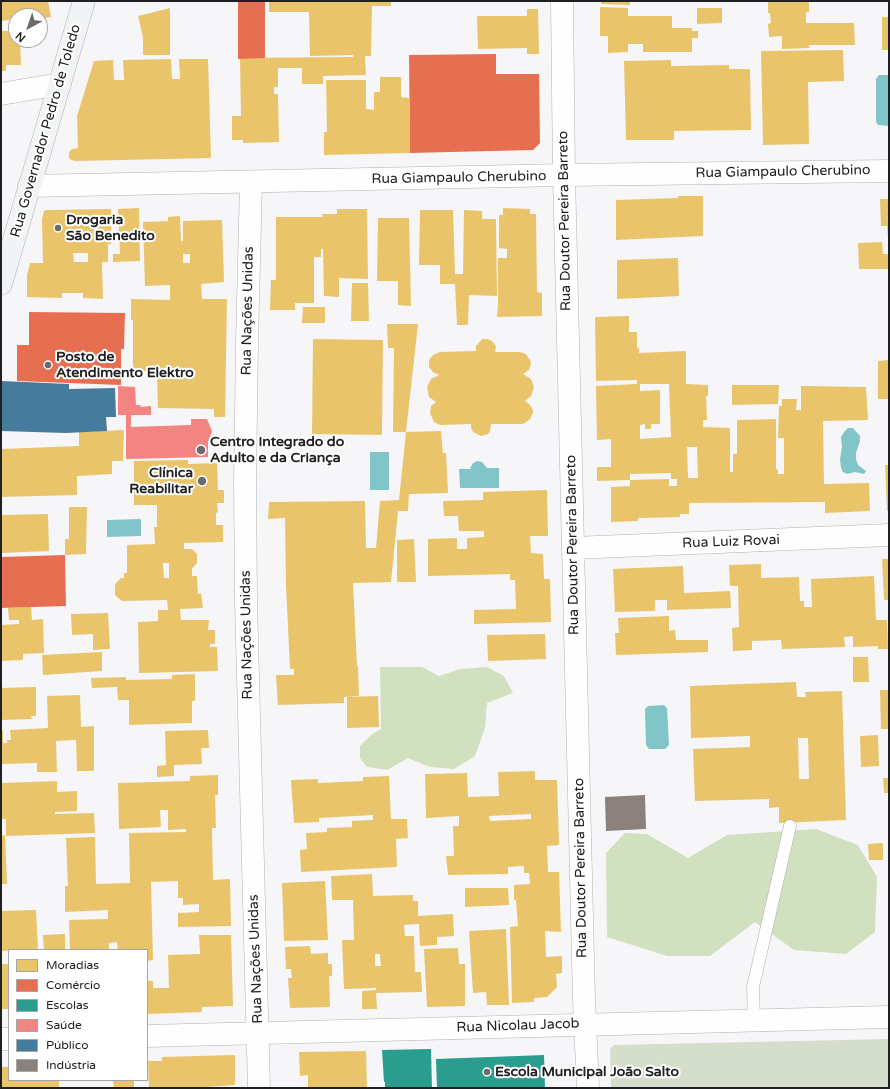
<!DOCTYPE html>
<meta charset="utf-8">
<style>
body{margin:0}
#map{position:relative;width:890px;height:1089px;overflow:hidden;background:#f6f6f9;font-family:"Varela Round",sans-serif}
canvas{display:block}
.frame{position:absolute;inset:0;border:2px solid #202022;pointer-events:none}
.legend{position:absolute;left:8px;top:949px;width:140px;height:132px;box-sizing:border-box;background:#fff;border:1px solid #a6a6a7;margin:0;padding:5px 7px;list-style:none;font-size:12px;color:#202022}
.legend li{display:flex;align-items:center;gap:8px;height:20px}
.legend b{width:20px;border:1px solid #a6a6a7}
.north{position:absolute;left:8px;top:8px;width:40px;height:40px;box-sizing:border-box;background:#fff;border:1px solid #a6a6a7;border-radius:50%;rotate:220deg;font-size:11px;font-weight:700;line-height:16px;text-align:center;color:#202022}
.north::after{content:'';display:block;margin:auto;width:14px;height:18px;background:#6b6b6d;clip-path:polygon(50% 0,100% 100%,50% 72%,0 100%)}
</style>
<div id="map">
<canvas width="890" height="1089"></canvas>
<div class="frame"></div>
<ul class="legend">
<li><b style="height:11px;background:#e9c46a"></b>Moradias</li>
<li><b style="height:11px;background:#e76f51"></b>Comércio</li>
<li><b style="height:11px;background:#2a9d8f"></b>Escolas</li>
<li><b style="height:11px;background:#f28482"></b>Saúde</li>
<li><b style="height:11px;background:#457b9d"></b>Público</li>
<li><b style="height:11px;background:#8a817c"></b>Indústria</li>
</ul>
<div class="north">N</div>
</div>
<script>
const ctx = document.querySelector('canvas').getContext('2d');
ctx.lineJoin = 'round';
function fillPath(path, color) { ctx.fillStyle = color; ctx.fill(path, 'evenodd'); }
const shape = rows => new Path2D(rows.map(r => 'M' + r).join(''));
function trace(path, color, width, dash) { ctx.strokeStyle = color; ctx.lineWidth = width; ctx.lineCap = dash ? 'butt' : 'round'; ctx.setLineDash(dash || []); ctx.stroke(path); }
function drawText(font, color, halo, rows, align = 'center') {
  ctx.font = font + ' "Varela Round",sans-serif'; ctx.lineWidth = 4; ctx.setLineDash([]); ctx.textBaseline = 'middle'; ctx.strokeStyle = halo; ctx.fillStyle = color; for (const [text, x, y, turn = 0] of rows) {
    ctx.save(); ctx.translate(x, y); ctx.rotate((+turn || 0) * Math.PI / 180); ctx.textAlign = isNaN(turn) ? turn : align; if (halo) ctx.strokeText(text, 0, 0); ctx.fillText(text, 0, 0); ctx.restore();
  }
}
const green = shape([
 [889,1039,889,1088,611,1088,610,1049,614,1045]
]);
const forest = shape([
 [380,667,422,667,439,676,460,669,487,667,504,676,513,693,487,703,485,728,475,756,454,769,430,767,408,758,387,770,367,767,360,758,360,746,371,735,381,729],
 [816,829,858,845,877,877,875,932,846,954,794,950,755,922,710,956,667,956,607,937,606,853,625,833,647,834,688,858,727,835]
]);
const water = shape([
 [879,75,889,75,889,126,878,125,876,122,876,79],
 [848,428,853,428,860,436,860,441,856,453,856,459,858,465,866,471,864,474,855,472,847,474,843,472,841,468,840,459,842,447,841,437,844,432],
 [370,452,389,452,389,490,370,490],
 [477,461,482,462,487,468,499,468,499,488,460,488,459,469,470,469,473,463],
 [140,519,141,520,141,536,107,537,107,520],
 [664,705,667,708,669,745,665,749,649,749,646,745,645,709,648,706]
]);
const homes = shape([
 [1,1,48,1,51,17,40,19,40,16,16,16,16,19,1,21],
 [269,1,391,1,391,6,372,6,371,56,365,56,366,75,323,76,323,84,302,84,302,68,278,68,278,87,274,87,274,94,278,94,279,142,243,143,243,140,232,140,232,116,241,116,240,58,353,57,353,55,310,56,309,12,269,12],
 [601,1,630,1,630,5,601,4],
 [768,1,809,1,809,12,806,12,806,23,854,23,855,45,809,45,809,48,782,49,782,36,769,37,768,24,771,23,770,13,768,13],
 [600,7,628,8,628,16,672,16,672,28,692,28,692,31,698,31,698,38,692,38,692,52,643,52,643,44,628,44,628,52,608,53,608,36,600,36],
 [170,8,170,55,143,55,143,37,138,16],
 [697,8,722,8,722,23,697,24],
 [527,9,538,9,539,54,527,54,527,48,478,49,477,16,527,16],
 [882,17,889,17,889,50,882,50],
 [1,31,16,31,16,40,20,40,21,65,6,65,6,71,1,71],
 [843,50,844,81,808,82,809,144,763,145,761,51],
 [171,59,172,79,180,79,179,59,208,59,211,158,76,161,71,160,69,158,69,152,72,149,78,148,77,116,94,61,113,60,114,80,124,80,123,60],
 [671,60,671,66,729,65,729,69,750,69,751,130,674,131,674,140,626,140,624,61],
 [380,77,401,77,401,97,409,98,410,153,324,155,324,132,327,132,326,80,366,80,366,109,374,110,374,92,380,92],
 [678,196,703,196,703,236,616,240,616,200,678,198],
 [880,199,889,199,889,237,888,237,887,226,881,226],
 [139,208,140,261,113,262,113,254,120,254,118,209],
 [503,208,530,209,530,214,536,214,537,292,542,293,542,316,497,317,498,305,498,258,507,258,507,249,499,248,499,215,503,215],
 [111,209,111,244,108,244,108,262,102,262,103,299,83,298,83,293,62,293,62,298,27,297,27,275,30,263,43,263,42,219,44,211,47,210],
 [73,253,88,253,88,262,74,262],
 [337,209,367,209,368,279,339,278,339,297,324,296,323,249,321,249,321,257,314,257,314,303,295,303,295,310,270,310,271,280,276,280,276,217,323,217,322,214,337,214],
 [420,210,453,210,455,274,463,274,464,210,482,211,482,219,496,219,497,296,469,295,468,325,457,325,455,284,440,284,440,265,419,265],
 [180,216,181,241,183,241,183,221,222,220,224,282,201,284,202,299,227,299,225,417,214,417,214,409,158,408,157,371,133,371,133,320,131,320,131,299,170,300,170,285,145,286,143,222,168,221,168,217],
 [183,254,190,254,190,263,183,263],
 [378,218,409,218,411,306,398,305,398,281,377,281],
 [882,242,883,254,889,254,888,269,859,269,858,243],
 [678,258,679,296,617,299,617,260],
 [352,283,368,283,369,321,351,321],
 [303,307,325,307,325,323,302,323],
 [629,316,629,332,637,332,637,348,639,348,639,353,686,351,686,384,708,385,708,396,706,396,707,420,703,420,703,427,730,428,730,472,733,472,733,454,737,454,737,420,776,419,776,469,778,470,778,474,784,474,784,438,778,438,779,406,782,406,782,399,797,399,796,410,801,410,801,386,866,387,868,420,823,421,824,484,869,483,870,511,825,513,825,502,689,503,689,514,680,514,680,517,638,518,638,521,611,522,611,487,630,486,630,480,669,479,669,486,677,486,677,479,671,479,671,473,630,474,630,480,597,481,597,467,611,467,611,439,597,440,596,386,637,384,637,380,596,381,595,317],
 [640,384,669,384,671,437,640,439,640,425,645,424,645,429,651,429,651,424,660,424,660,390,640,391],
 [687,447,697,447,698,478,688,478],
 [387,324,418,324,406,432,393,432,394,348,388,348],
 [313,339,383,340,382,435,312,434],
 [482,339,487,339,492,341,496,346,495,352,520,352,526,354,530,360,531,363,529,370,523,374,531,379,534,387,531,396,525,401,530,405,533,410,533,413,530,419,525,423,522,424,491,424,490,431,488,434,481,436,473,432,471,428,471,424,440,425,434,422,430,413,431,406,436,402,429,397,427,387,431,379,439,375,433,372,429,367,429,360,433,355,440,352,476,351,476,346],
 [889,360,889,399,878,399,878,361],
 [732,385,779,385,778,404,732,405],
 [124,430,123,461,112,461,112,474,77,476,77,495,1,497,1,449,79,446,79,432],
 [441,431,443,453,446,453,448,493,409,494,408,511,398,511,391,582,353,583,357,666,358,666,359,696,344,697,344,703,278,705,276,675,294,675,294,669,290,669,286,585,285,518,268,519,269,502,365,501,366,548,376,548,380,501,399,500,406,432],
 [188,460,188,464,217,463,218,490,224,490,224,503,217,503,218,512,216,513,216,525,223,525,223,542,184,543,184,549,192,549,197,554,197,563,192,569,192,576,197,576,198,594,201,593,203,608,180,609,181,620,209,620,208,630,215,630,215,644,210,644,210,647,217,647,218,671,139,673,138,622,158,621,158,610,168,610,167,600,122,601,115,595,115,584,121,578,124,578,124,573,127,573,127,545,155,544,154,527,157,527,157,505,134,505,134,461],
 [163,563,169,563,169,578,164,578],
 [885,465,889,465,889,511,887,511],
 [547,490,548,536,530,536,531,553,543,554,544,579,550,579,551,622,474,624,474,610,516,609,515,580,510,580,510,574,428,576,428,539,457,538,457,549,467,549,467,538,484,537,484,531,459,531,458,516,444,516,443,501,483,500,483,492],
 [69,507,87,507,86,554,65,555,65,539,69,539],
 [48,514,49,551,1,553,1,515],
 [414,539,416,582,397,582,397,540],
 [882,559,889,559,889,600,884,600],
 [761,564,761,578,799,577,800,601,804,601,804,607,812,607,811,579,874,576,876,620,887,620,888,649,878,649,878,646,853,647,853,636,844,637,845,647,782,649,781,640,752,641,752,650,733,651,732,628,739,627,738,586,730,586,729,565],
 [683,566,684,593,730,591,731,608,667,610,667,600,655,600,655,611,615,612,613,569],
 [31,607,32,620,43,619,44,653,23,654,23,660,1,661,1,625,19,624,19,620,9,620,8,608],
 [108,613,110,649,93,650,93,634,72,635,71,614],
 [669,616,669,631,675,630,676,640,708,640,708,652,616,655,615,633,619,633,618,618],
 [545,634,546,659,488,661,487,635],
 [102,652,102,671,43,675,42,655],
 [853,657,868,657,869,682,853,682],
 [195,674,195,701,192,701,192,723,129,725,129,700,118,700,117,687,92,688,91,678,126,677,126,680,172,679,172,675],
 [796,682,797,697,806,697,805,692,842,691,846,820,779,823,779,807,769,808,769,799,695,801,693,749,750,747,750,736,691,738,690,686],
 [798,738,808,738,809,779,799,779],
 [36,687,36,716,31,716,32,719,1,720,1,688],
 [880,690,889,690,889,729,881,729],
 [80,695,81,727,94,726,94,771,77,771,76,740,56,741,57,772,37,772,37,763,1,764,1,731,3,731,3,743,7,743,7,740,11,740,10,730,48,728,47,696],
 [378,696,379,727,347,728,347,697],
 [208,730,209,748,201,748,202,764,174,765,174,776,157,777,157,766,166,765,165,731],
 [878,735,879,766,861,767,860,736],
 [535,771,535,780,557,780,559,845,547,846,548,872,559,872,561,932,545,931,546,957,562,956,562,973,556,974,557,987,547,997,534,998,534,1002,512,1003,510,927,518,926,516,900,514,900,514,885,530,884,529,873,524,873,524,866,508,867,508,874,448,875,446,856,454,856,453,826,459,826,459,816,426,818,425,774,467,773,468,797,499,796,498,772],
 [531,814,531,819,490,821,489,816],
 [218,775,218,795,215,795,216,828,212,828,213,880,230,879,231,926,178,927,178,913,199,912,199,904,183,905,183,898,178,898,178,881,151,882,153,960,147,961,147,950,118,950,117,942,109,943,109,950,70,950,69,920,108,919,108,910,65,912,65,886,68,886,66,838,95,837,96,884,130,883,129,833,186,832,186,829,168,830,168,810,160,810,161,827,119,829,118,783,190,781,190,776],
 [389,776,391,819,407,819,408,838,396,839,397,867,301,872,300,850,307,849,306,833,327,832,327,828,352,827,352,821,373,820,373,815,319,818,319,822,294,823,291,780,318,779,318,783,363,781,363,777],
 [883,778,889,778,889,793,884,793],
 [57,781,57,792,77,791,77,811,55,812,55,814,94,813,95,833,6,836,6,819,1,819,1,783],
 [5,835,7,884,1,884,1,836],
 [883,843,883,860,869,860,868,844],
 [372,874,373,896,413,895,413,901,418,901,418,916,453,914,454,936,437,937,437,945,420,946,419,924,404,925,405,936,414,936,415,972,421,972,422,992,376,993,377,1009,362,1009,362,991,376,990,376,988,344,989,342,940,354,940,353,900,332,900,331,876],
 [375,954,380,954,381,966,375,966],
 [325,881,328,940,284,941,282,883],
 [465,888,508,888,509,905,465,907],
 [36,910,38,950,1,951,1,911],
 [506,929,509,1005,487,1005,486,992,473,993,469,931],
 [65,934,65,950,44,950,43,935],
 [199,935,231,935,233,1006,202,1007,202,1012,147,1014,147,981,153,981,153,988,169,988,168,955,200,954],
 [310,946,311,954,328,953,328,964,332,964,332,976,329,976,330,1007,290,1008,288,978,292,978,291,969,286,969,285,947],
 [458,948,459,964,465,964,465,1006,427,1007,424,949],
 [1,964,9,964,9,1009,1,1009],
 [366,1051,367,1088,308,1088,308,1075,300,1076,299,1052],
 [235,1055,235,1085,191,1088,149,1088,148,1061,162,1061,162,1057],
 [1,1067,9,1067,9,1080,59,1080,59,1088,1,1088],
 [113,1080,134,1080,134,1088,114,1088]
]);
const shops = shape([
 [238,1,265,1,265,58,238,59],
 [496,54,496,74,539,74,540,143,533,150,410,153,409,55],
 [29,312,125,313,124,349,121,349,121,385,17,381,17,345,29,345],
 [65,555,66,606,1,608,1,557]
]);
const schools = shape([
 [431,1049,432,1088,385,1088,385,1082,384,1082,382,1050],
 [544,1055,545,1088,437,1088,436,1059]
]);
const health = shape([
 [118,386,135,387,136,405,141,405,140,407,151,406,151,415,131,415,131,427,191,425,191,419,207,419,212,431,208,443,208,457,126,459,126,415,118,415]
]);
const public = shape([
 [1,381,69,384,69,389,115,388,116,417,106,417,107,431,66,433,1,431]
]);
const industry = shape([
 [645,795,646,829,606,831,605,797]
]);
const service = shape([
 [754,1020,753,987,790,826]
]);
const minor = shape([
 [562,1,564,175,584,1000,588,1088],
 [1,94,60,84],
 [251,182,247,342,245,482,246,602,259,1088],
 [29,186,564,175,889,171],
 [573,548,889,535]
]);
const tertiary = shape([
 [147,1036,889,1017],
 [1,1039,9,1039]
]);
const secondary = shape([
 [1,284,84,1]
]);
const markers = [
 [58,228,4,"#6b6b6d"],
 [48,365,4,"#6b6b6d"],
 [201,450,5,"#6b6b6d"],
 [202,481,5,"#6b6b6d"],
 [487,1072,4,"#6b6b6d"]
];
const streetNames = [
 ["Rua Governador Pedro de Toledo",46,131,-74],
 ["Rua Giampaulo Cherubino",783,172,-1],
 ["Rua Giampaulo Cherubino",459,178,-1],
 ["Rua Doutor Pereira Barreto",565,221,-91],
 ["Rua Nações Unidas",248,311,-89],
 ["Rua Luiz Rovai",731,542,-2],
 ["Rua Doutor Pereira Barreto",573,545,-91],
 ["Rua Nações Unidas",247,635,-91],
 ["Rua Doutor Pereira Barreto",581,868,-91],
 ["Rua Nações Unidas",256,959,-92],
 ["Rua Nicolau Jacob",518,1026,-2]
];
const poiNames = [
 ["Drogaria",66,220],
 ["São Benedito",66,236],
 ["Posto de",56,357],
 ["Atendimento Elektro",56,373],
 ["Centro Integrado do",210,442],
 ["Adulto e da Criança",210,458],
 ["Clínica",193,473,"right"],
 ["Reabilitar",193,489,"right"],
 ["Escola Municipal João Salto",495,1072]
];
fillPath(green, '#d4deca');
fillPath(forest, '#d1e1bf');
fillPath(water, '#81c5c9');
fillPath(homes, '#e9c46a');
fillPath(shops, '#e76f51');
fillPath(schools, '#2a9d8f');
fillPath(health, '#f28482');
fillPath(public, '#457b9d');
fillPath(industry, '#8a817c');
trace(service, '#b1b1b3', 13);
trace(minor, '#b1b1b3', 23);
trace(tertiary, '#b1b1b3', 23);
trace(secondary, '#b1b1b3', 23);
trace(service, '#fefefe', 12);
trace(minor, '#fefefe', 22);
trace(tertiary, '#fefefe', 22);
trace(secondary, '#f0f4f5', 22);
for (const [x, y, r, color] of markers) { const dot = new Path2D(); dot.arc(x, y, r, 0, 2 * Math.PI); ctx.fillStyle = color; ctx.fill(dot); trace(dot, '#fff', 1.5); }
drawText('14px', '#202022', '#fff', streetNames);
drawText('bold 14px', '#202022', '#fff', poiNames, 'left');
</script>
